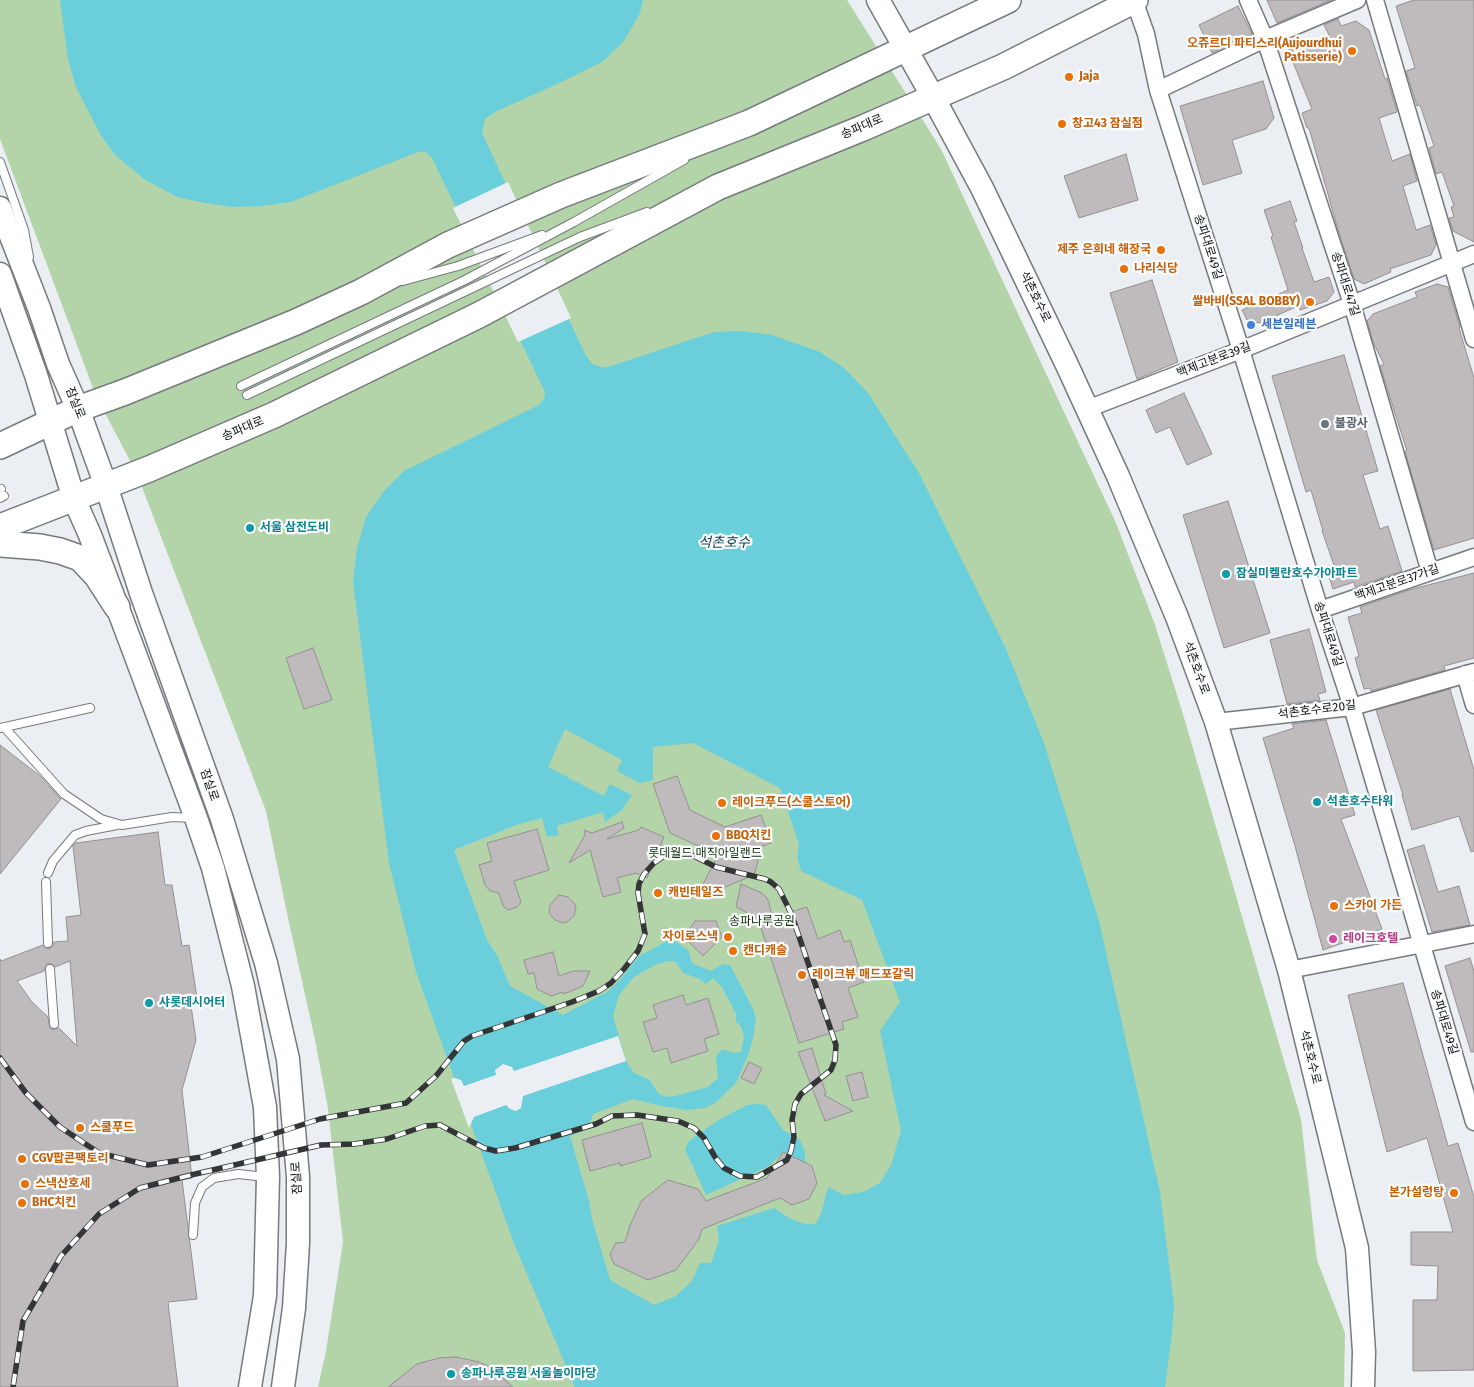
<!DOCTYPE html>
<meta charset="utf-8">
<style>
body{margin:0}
canvas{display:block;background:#ebeff3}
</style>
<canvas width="1474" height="1387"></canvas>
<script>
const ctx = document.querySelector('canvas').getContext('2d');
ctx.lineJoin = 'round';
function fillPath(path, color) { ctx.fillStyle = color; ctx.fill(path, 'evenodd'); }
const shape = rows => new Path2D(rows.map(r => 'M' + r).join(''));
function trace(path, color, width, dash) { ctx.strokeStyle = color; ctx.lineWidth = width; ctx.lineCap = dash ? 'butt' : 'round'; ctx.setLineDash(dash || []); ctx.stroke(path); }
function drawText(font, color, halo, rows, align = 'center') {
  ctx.font = font + ' "Fira Sans","Noto Sans KR",sans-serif'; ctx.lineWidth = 4.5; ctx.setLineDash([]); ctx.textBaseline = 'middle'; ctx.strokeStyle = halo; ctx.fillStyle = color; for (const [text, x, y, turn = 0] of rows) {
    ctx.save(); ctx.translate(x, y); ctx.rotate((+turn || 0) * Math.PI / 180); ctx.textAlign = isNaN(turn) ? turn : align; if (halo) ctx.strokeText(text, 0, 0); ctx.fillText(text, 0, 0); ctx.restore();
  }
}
const green = shape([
 [0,0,847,0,941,149,1116,523,1154,622,1183,714,1301,1119,1317,1260,1345,1333,1344,1387,318,1387,326,1351,343,1242,328,1109,315,1040,287,913,266,811,137,474,96,396,0,139]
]);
const water = shape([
 [60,0,643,0,640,13,624,41,602,62,553,86,497,111,485,119,482,133,585,354,592,364,605,368,714,332,742,331,772,335,820,352,844,368,868,393,919,473,1006,649,1044,743,1099,921,1160,1192,1174,1304,1172,1334,1165,1387,575,1387,515,1246,416,972,389,863,353,582,357,548,366,517,384,491,404,471,539,405,544,399,545,392,432,158,426,152,418,152,291,202,262,206,234,207,205,203,177,197,144,179,115,155,100,134,76,87,68,59],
 [565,729,622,760,617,771,640,783,653,780,653,747,693,743,780,788,799,844,797,857,801,871,862,900,900,1002,880,1031,901,1131,891,1165,880,1183,863,1192,844,1195,828,1187,822,1211,816,1224,805,1224,789,1218,774,1208,717,1226,719,1240,711,1263,700,1263,692,1281,676,1296,654,1305,610,1280,592,1219,589,1201,570,1136,588,1129,593,1114,633,1099,661,1106,687,1110,705,1108,715,1103,736,1083,748,1055,753,1038,756,1018,752,1007,730,965,723,964,711,971,692,963,688,950,671,939,639,956,619,981,607,992,563,1015,510,986,497,955,487,940,454,850,519,824,542,818,547,837,559,835,557,826,603,812,605,822,622,810,632,795,610,784,604,796,548,767],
 [668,961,676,962,683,973,700,979,706,984,713,978,722,987,736,1014,736,1022,741,1026,744,1037,741,1052,733,1053,722,1049,716,1057,718,1078,708,1087,675,1096,666,1097,658,1093,650,1080,634,1073,626,1061,613,1016,619,995,634,977,655,965],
 [758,1104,766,1105,783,1130,800,1140,805,1152,805,1163,783,1152,769,1166,706,1195,685,1149,689,1141,720,1119,747,1105]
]);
const pier = shape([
 [508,182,571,318,518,342,453,208],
 [618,1036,626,1061,523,1096,521,1108,516,1111,510,1109,506,1105,474,1117,469,1128,451,1079,455,1078,461,1080,464,1086,496,1075,495,1070,503,1064,512,1067,514,1071]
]);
const building = shape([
 [1267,0,1331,0,1277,23,1267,0],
 [1414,0,1474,0,1474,242,1453,231,1449,218,1454,217,1451,207,1454,206,1442,172,1436,174,1429,148,1434,146,1420,105,1417,106,1406,71,1415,68,1396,6,1414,0],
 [1238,6,1252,34,1212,53,1199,25,1238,6],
 [1338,19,1341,26,1356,21,1369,30,1385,79,1387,78,1397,112,1379,118,1392,161,1410,154,1417,181,1403,186,1416,230,1430,225,1436,245,1431,255,1390,269,1391,272,1364,284,1354,279,1339,233,1309,128,1307,128,1302,113,1312,109,1288,50,1329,35,1324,25,1338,19],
 [1263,81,1274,118,1266,129,1232,140,1242,173,1203,185,1180,106,1263,81],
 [1126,154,1138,200,1079,218,1064,176,1126,154],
 [1290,201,1297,221,1294,222,1303,248,1302,248,1314,282,1329,277,1334,292,1327,301,1300,310,1298,306,1260,323,1247,320,1242,310,1288,290,1271,237,1273,236,1264,210,1290,201],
 [1152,280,1178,362,1137,379,1110,293,1152,280],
 [1437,284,1448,287,1460,327,1459,328,1474,378,1474,538,1434,550,1405,452,1407,451,1380,366,1384,364,1373,342,1367,321,1373,314,1417,297,1415,292,1437,284],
 [1344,355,1378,471,1363,475,1380,529,1388,526,1402,571,1355,587,1354,582,1333,589,1326,567,1334,565,1322,531,1323,531,1311,490,1306,492,1272,376,1344,355],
 [1184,393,1212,454,1187,465,1170,427,1156,433,1146,410,1184,393],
 [1228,501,1270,633,1224,648,1183,515,1228,501],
 [1474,573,1474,658,1444,666,1445,670,1371,691,1370,688,1364,689,1355,658,1359,656,1348,617,1362,613,1360,607,1409,590,1474,573],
 [1309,629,1326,692,1318,694,1320,700,1287,704,1270,640,1309,629],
 [313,648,332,700,304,709,286,658,313,648],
 [1450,689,1474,770,1474,851,1471,852,1459,816,1412,830,1402,795,1403,795,1376,710,1450,689],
 [1326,720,1355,815,1341,819,1382,929,1323,950,1295,846,1263,738,1294,728,1292,724,1326,720],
 [0,745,40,776,61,799,0,874,0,745],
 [677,776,690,810,725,827,761,815,771,843,755,849,758,861,754,875,711,893,701,888,718,855,670,833,653,784,677,776],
 [622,822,624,828,607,839,639,830,641,827,664,837,647,878,636,873,617,878,621,892,603,897,590,850,569,863,585,835,584,830,592,833,622,822],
 [537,829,549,870,514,881,521,902,517,907,508,910,503,906,499,893,490,891,485,885,479,865,492,861,487,843,537,829],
 [158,832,165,885,172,885,182,946,189,945,197,998,190,999,196,1040,182,1090,192,1178,182,1180,197,1299,168,1302,178,1387,0,1387,0,959,1,961,43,945,45,948,49,949,53,946,54,942,68,941,66,917,81,915,73,846,76,843,158,832],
 [70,961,77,1046,58,1027,54,1030,50,1028,48,1017,32,1002,17,981,44,971,47,964,52,964,55,967,70,961],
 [1424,845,1438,892,1459,886,1470,925,1432,932,1407,850,1424,845],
 [741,884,762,893,766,897,769,902,772,918,807,907,818,939,840,930,844,942,850,940,864,982,848,988,858,1017,842,1022,844,1029,799,1043,759,922,764,922,736,907,741,884],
 [559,895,568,897,574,903,576,908,574,916,567,922,563,923,555,920,549,913,550,905,559,895],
 [695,921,716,921,722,937,703,956,684,937,695,921],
 [553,952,559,976,573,971,590,971,583,986,564,994,563,992,551,996,537,989,534,973,528,974,524,960,553,952],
 [1470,958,1474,971,1474,1052,1471,1052,1445,966,1470,958],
 [1403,983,1448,1146,1458,1143,1474,1197,1474,1370,1413,1371,1413,1300,1437,1300,1438,1266,1411,1265,1411,1232,1453,1232,1427,1138,1387,1152,1348,995,1403,983],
 [683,995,686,1005,708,998,719,1034,704,1039,708,1051,671,1063,667,1048,653,1052,643,1022,657,1018,653,1005,683,995],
 [812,1048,826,1094,824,1095,853,1111,825,1121,798,1052,812,1048],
 [749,1062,762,1068,754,1084,741,1078,749,1062],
 [862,1072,868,1097,853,1101,846,1076,862,1072],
 [642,1123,651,1157,620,1166,620,1163,590,1171,582,1140,642,1123],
 [783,1152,812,1166,817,1183,809,1199,792,1205,780,1198,702,1229,699,1239,676,1270,648,1280,614,1264,610,1254,616,1243,625,1242,630,1225,642,1200,668,1180,698,1189,706,1201,767,1178,783,1152],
 [456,1357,479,1362,490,1367,513,1387,388,1387,417,1364,439,1358,456,1357]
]);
const lane = shape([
 [0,162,24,230,29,257],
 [403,281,458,266,542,235],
 [241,386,465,280,574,222,684,160],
 [247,395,580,237,647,212],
 [0,490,1,489],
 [0,498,4,496],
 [4,727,64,794,101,819,122,825,172,817,193,818],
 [0,728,90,708],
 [48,873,53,861,75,835,86,831,117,825],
 [46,882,48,943],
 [50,969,54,1024],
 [193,1235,195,1203,202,1187,214,1178,238,1174,266,1177]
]);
const street = shape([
 [1134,0,1146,34,1158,90,1241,350,1320,610,1352,707,1474,1122],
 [1248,0,1265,39,1352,304,1430,572],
 [1375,0,1474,339],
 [1158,90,1265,39,1357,0],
 [1087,409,1241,350,1474,254],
 [1320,610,1474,557],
 [1465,674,1474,705],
 [1216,722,1352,707,1474,672],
 [1289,970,1474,934]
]);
const secondary = shape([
 [878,0,933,97,982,188,1067,365,1118,476,1177,617,1216,722,1289,970,1357,1248,1364,1352,1363,1387],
 [0,208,39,308,58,364,78,409,106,486,141,593,222,819,266,963,288,1059,298,1177,298,1243,294,1308,283,1387],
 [0,274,36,375,74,499,90,535,132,646,196,818,213,868,243,986,265,1107,268,1177,265,1296,250,1387]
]);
const primary = shape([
 [0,446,78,409,125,392,296,322,361,292,448,245,561,195,749,123,1008,0],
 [0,527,149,469,274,415,479,315,718,187,863,128,1003,67,1135,0],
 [0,544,40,547,60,551,80,558,97,576,117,607]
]);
const rail = shape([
 [0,1058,26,1093,60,1127,99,1153,148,1165,202,1157,320,1119,406,1103,436,1076,464,1041,472,1036,572,1002,599,991,611,983,624,969,638,951,645,934,638,893,639,884,644,874,654,863,667,854,677,853,692,855,716,867,765,879,771,882,779,889,791,913,836,1045,835,1060,831,1070,801,1094,795,1104,792,1120,794,1137,791,1151,787,1160,757,1177,740,1176,724,1168,715,1157,704,1138,694,1128,678,1121,637,1115,612,1116,596,1124,515,1148,496,1151,484,1148,440,1125,425,1126,387,1139,354,1144,321,1145,191,1175,140,1188,99,1214,61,1256,23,1321,13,1387]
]);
const markers = [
 [1352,51,5,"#e8710a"],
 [1069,77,5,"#e8710a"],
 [1062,124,5,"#e8710a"],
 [1161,250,5,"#e8710a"],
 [1124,269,5,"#e8710a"],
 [1310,302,5,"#e8710a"],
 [1251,325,5,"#3f7fe0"],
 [1325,424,5,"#6b7280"],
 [250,528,5,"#0f9aa8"],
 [1226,574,5,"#0f9aa8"],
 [1317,802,5,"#0f9aa8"],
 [722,803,5,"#e8710a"],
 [716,836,5,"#e8710a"],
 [658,893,5,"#e8710a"],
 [1334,906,5,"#e8710a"],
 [728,937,5,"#e8710a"],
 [1333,939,5,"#d1479c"],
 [733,951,5,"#e8710a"],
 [802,975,5,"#e8710a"],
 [149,1003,5,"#0f9aa8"],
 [80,1128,5,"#e8710a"],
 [22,1159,5,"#e8710a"],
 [25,1184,5,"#e8710a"],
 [1454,1193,5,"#e8710a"],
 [22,1203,5,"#e8710a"],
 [451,1374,5,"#0f9aa8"]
];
const foodNames = [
 ["오쥬르디 파티스리(Aujourdhui",1342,44,"right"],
 ["Patisserie)",1342,58,"right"],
 ["Jaja",1079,77],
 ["창고43 잠실점",1072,124],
 ["제주 은희네 해장국",1151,250,"right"],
 ["나리식당",1134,269],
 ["쌀바비(SSAL BOBBY)",1300,302,"right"],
 ["레이크푸드(스쿨스토어)",732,803],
 ["BBQ치킨",726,836],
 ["캐빈테일즈",668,893],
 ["스카이 가든",1344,906],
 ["자이로스낵",718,937,"right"],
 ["캔디캐슬",743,951],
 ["레이크뷰 매드포갈릭",812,975],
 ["스쿨푸드",90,1128],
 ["CGV팝콘팩토리",32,1159],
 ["스낵산호세",35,1184],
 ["본가설렁탕",1444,1193,"right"],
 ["BHC치킨",32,1203]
];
const streetNames = [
 ["송파대로",862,127,-23],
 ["송파대로49길",1208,247,72],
 ["송파대로47길",1345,284,72],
 ["석촌호수로",1035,297,64],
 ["백제고분로39길",1214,360,-21],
 ["잠실로",75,403,68],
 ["송파대로",243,429,-23],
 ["백제고분로37가길",1397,583,-19],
 ["송파대로49길",1328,634,72],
 ["석촌호수로",1196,668,70],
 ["석촌호수로20길",1317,710,-7],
 ["잠실로",209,785,71],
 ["송파대로49길",1444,1022,73],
 ["석촌호수로",1310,1057,76],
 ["잠실로",297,1178,-93]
];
const shopNames = [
 ["세븐일레븐",1261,325]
];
const worshipNames = [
 ["불광사",1335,424]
];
const cultureNames = [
 ["서울 삼전도비",260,528],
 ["잠실미켈란호수가아파트",1236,574],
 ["석촌호수타워",1327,802],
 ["샤롯데시어터",159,1003],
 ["송파나루공원 서울놀이마당",461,1374]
];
const parkNames = [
 ["롯데월드 매직아일랜드",705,854],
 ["송파나루공원",762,922]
];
const hotelNames = [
 ["레이크호텔",1343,939]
];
const waterNames = [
 ["석촌호수",724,543]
];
fillPath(green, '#b3d4a9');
fillPath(water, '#6acfda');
fillPath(pier, '#ebeff3');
fillPath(building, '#bfbabc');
trace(building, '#959092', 1);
trace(lane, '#76797d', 10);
trace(street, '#76797d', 19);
trace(secondary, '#76797d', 25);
trace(primary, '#76797d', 28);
trace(lane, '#fff', 8);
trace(street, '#fff', 16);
trace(secondary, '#fff', 22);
trace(primary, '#fff', 25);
trace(rail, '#333536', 5.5);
trace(rail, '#fafcfe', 4, [11]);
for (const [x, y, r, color] of markers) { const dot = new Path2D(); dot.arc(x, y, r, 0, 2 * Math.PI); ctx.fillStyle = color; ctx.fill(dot); trace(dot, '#fafcfe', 2); }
drawText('bold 12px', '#c56008', '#fafcfe', foodNames, 'left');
drawText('12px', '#0d0e0f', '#fafcfe', streetNames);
drawText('bold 12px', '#366cbe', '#fafcfe', shopNames, 'left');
drawText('bold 12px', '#5b616d', '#fafcfe', worshipNames, 'left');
drawText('bold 12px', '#0d838f', '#fafcfe', cultureNames, 'left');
drawText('12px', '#133108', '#fafcfe', parkNames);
drawText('bold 12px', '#b23c85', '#fafcfe', hotelNames, 'left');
drawText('italic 14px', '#144247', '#fafcfe', waterNames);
</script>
